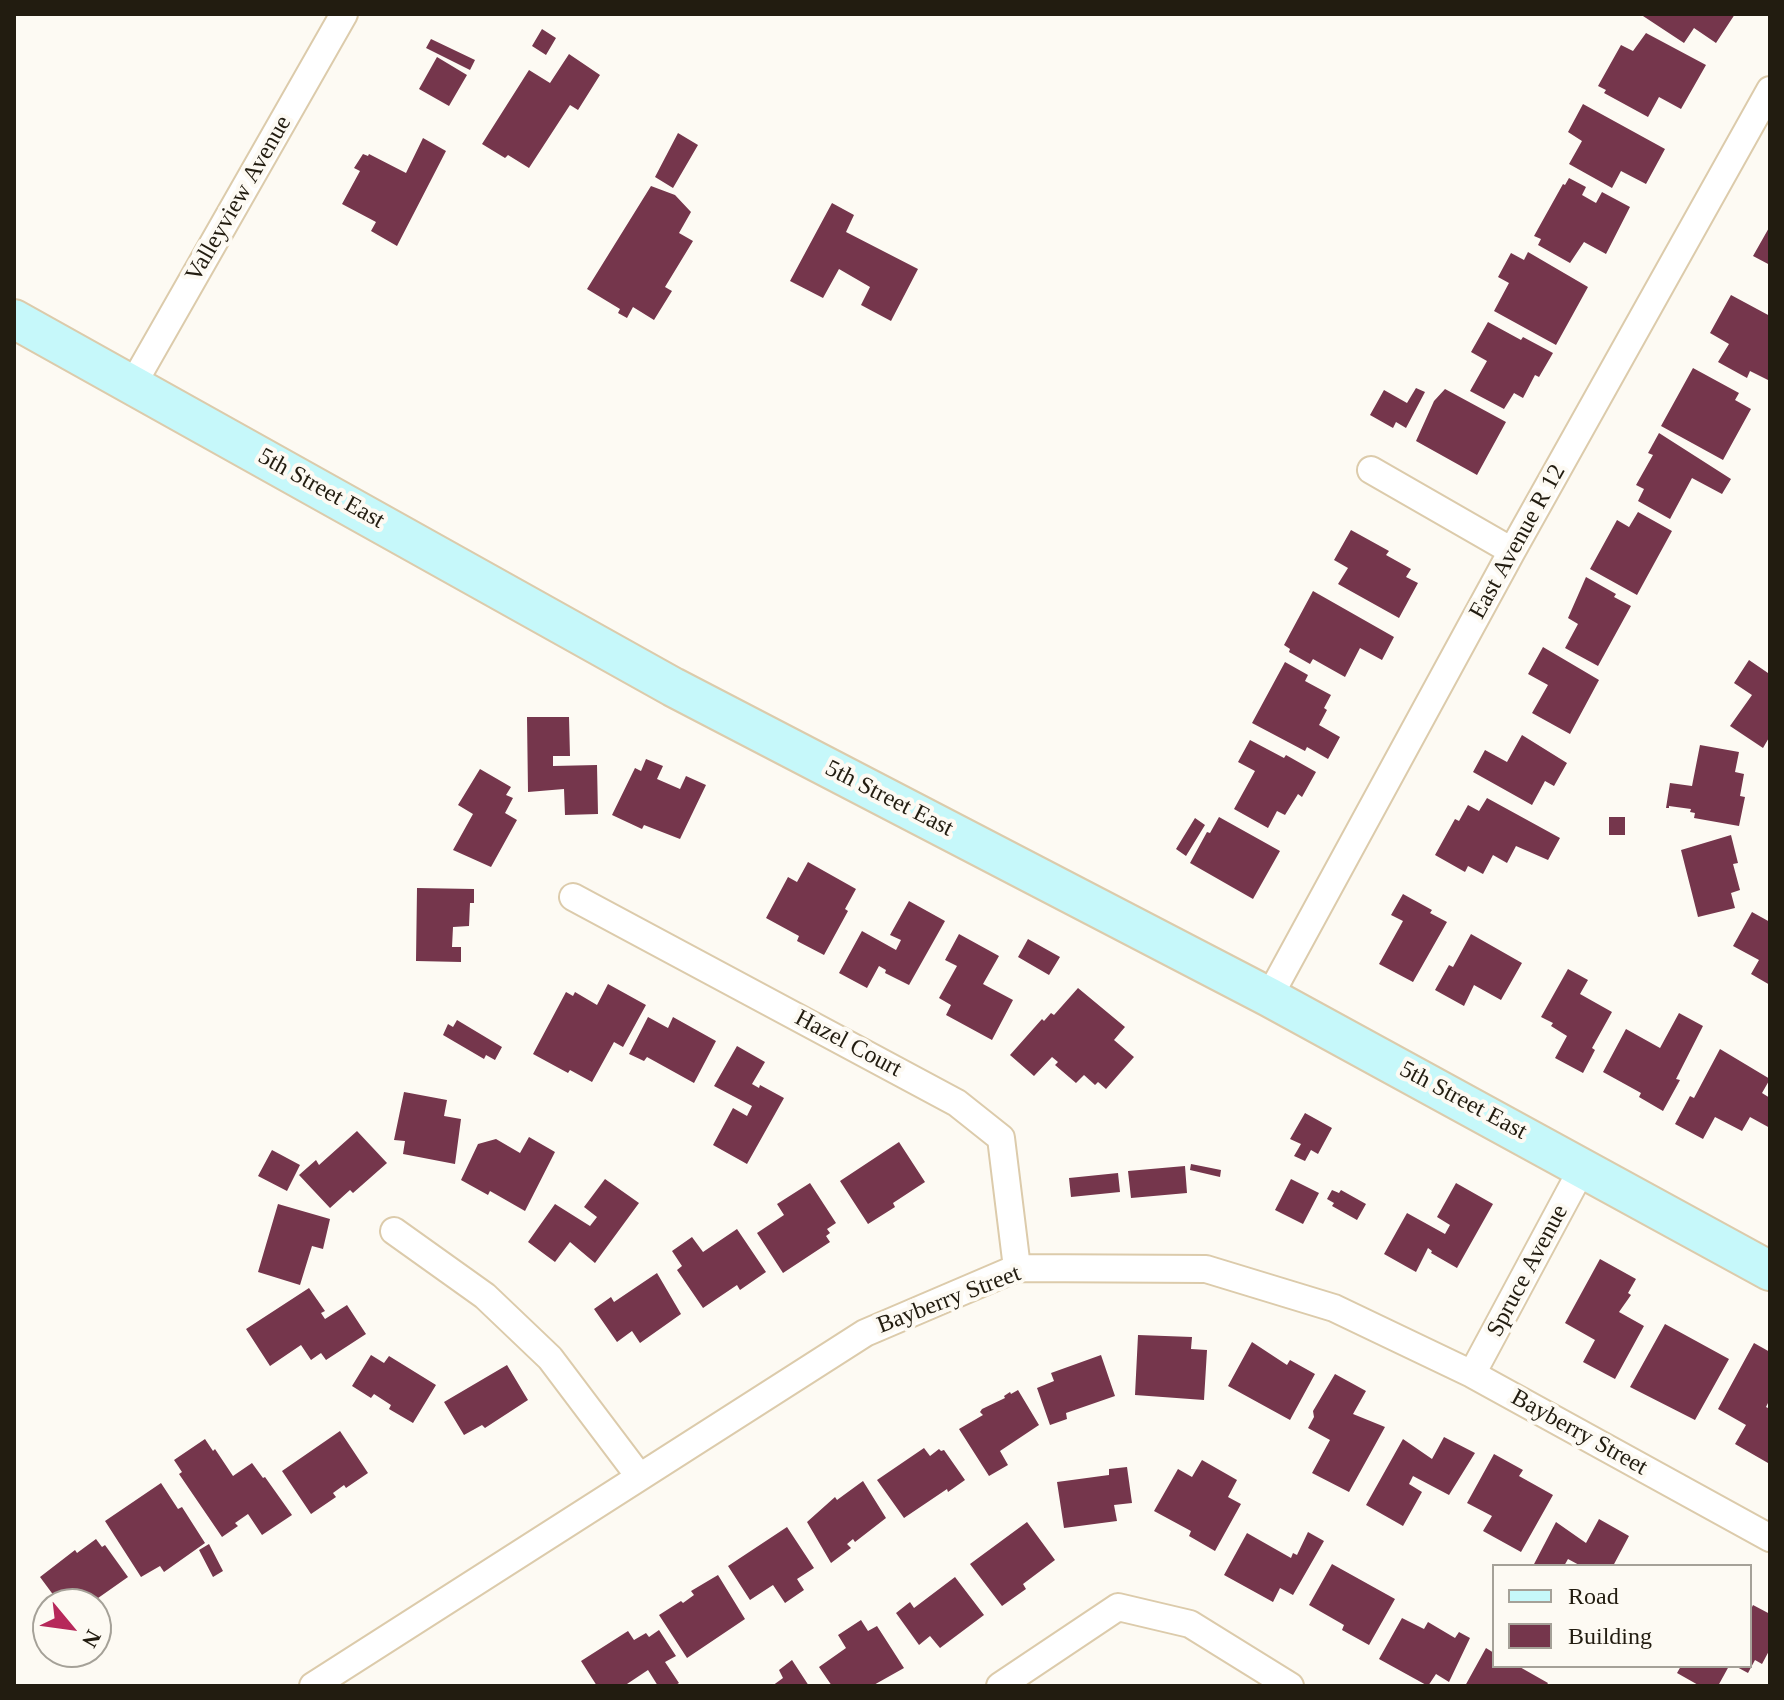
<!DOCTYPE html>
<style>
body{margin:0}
#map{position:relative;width:1784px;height:1700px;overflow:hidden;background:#fdfaf3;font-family:"Times New Roman",serif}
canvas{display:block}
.frame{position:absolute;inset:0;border:16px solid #221c10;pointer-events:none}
.legend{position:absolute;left:1492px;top:1564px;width:260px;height:104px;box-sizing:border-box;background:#fdfaf3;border:2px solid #a5a198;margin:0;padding:10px 14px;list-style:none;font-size:24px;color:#221c10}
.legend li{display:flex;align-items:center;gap:16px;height:40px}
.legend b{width:40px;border:2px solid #a5a198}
.north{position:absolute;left:32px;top:1588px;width:80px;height:80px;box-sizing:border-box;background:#fdfaf3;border:2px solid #a5a198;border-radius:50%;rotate:119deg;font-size:22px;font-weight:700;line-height:32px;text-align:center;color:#221c10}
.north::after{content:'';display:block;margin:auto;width:28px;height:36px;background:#b6285a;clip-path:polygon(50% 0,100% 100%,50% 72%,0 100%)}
</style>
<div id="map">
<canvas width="1784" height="1700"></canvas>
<div class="frame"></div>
<ul class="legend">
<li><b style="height:10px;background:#c6f8fa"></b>Road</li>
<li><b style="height:22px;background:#75364c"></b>Building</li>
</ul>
<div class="north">N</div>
</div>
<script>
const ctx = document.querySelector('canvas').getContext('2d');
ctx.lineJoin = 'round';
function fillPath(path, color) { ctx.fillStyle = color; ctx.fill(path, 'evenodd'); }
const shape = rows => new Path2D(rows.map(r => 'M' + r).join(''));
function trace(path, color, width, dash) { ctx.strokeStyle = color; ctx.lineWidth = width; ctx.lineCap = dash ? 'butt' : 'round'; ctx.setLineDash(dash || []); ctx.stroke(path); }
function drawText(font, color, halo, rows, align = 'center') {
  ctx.font = font + ' "Times New Roman",serif'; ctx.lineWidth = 8; ctx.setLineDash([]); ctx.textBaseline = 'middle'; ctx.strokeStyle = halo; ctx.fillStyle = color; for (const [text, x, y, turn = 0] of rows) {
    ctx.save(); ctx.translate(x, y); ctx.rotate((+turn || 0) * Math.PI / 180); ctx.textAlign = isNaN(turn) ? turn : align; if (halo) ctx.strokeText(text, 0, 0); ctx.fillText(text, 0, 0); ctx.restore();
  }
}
const building = shape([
 [1644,14,1735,14,1716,43,1694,28,1684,43,1643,16],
 [542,29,556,38,546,55,532,46],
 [1646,33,1706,65,1681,109,1659,97,1648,117,1604,93,1606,90,1598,86,1621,45,1633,51],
 [431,39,475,60,470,70,426,48],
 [569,54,600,75,578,110,570,105,529,168,508,155,505,158,482,144,529,70,550,83],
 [437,57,467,75,449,106,419,89],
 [1583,104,1665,149,1646,184,1621,171,1612,188,1569,164,1582,141,1568,132],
 [678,133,698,145,673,188,655,177],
 [423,138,446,151,397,246,371,231,376,222,342,204,360,171,354,168,363,154,368,156,369,154,406,173],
 [1569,178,1586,187,1582,195,1596,203,1602,192,1630,207,1606,254,1584,242,1570,263,1538,245,1541,239,1534,236,1563,184,1565,185],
 [651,186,675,195,691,212,679,233,693,241,665,287,672,291,654,320,633,307,627,318,618,313,620,309,587,289],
 [832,203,854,215,846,232,918,269,891,321,861,305,870,287,839,269,823,298,790,281],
 [1770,226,1770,265,1753,256],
 [1528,252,1588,287,1556,345,1494,311,1509,283,1498,277,1511,253,1524,260],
 [1731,295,1770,316,1770,376,1768,380,1750,371,1747,378,1718,362,1729,344,1710,333],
 [1488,322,1521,340,1523,337,1553,353,1539,377,1535,375,1523,398,1514,393,1504,409,1470,391,1487,361,1471,352],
 [1693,368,1739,393,1735,400,1751,409,1723,460,1661,426],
 [1416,388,1425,392,1406,428,1396,422,1393,428,1370,415,1384,390,1407,403],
 [1445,389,1506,422,1477,475,1416,441,1434,401],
 [1659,433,1731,479,1722,494,1692,478,1670,519,1638,501,1644,489,1636,485,1653,455,1648,453],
 [1638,512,1672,531,1637,595,1590,569,1617,520,1629,527],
 [1351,530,1389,551,1386,555,1411,569,1406,577,1418,583,1399,618,1338,584,1348,568,1334,560],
 [1586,577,1616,594,1614,597,1631,606,1598,666,1565,648,1578,624,1568,618],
 [1313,591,1394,637,1382,660,1360,648,1345,677,1313,659,1310,664,1289,652,1290,649,1284,645],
 [1543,647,1599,680,1570,734,1532,713,1548,685,1528,674],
 [1749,660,1768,673,1770,669,1770,736,1763,748,1730,726,1752,695,1734,683],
 [1285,662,1308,675,1305,681,1331,695,1324,708,1327,710,1319,725,1340,737,1328,759,1307,747,1305,751,1252,723],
 [527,717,569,717,570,756,553,756,553,766,597,765,598,814,565,815,564,789,528,792],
 [1522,735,1567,763,1554,786,1545,781,1532,805,1473,772,1485,750,1507,762],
 [1250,740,1284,758,1286,755,1316,772,1302,797,1298,794,1285,815,1277,811,1268,828,1234,809,1255,771,1238,762],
 [1700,745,1739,752,1735,772,1744,774,1740,796,1745,797,1739,826,1694,818,1695,813,1690,812,1691,809,1669,806,1669,808,1666,808,1670,783,1692,786],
 [646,759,663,766,657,779,680,789,686,776,706,785,680,839,644,825,642,829,612,815,635,768,641,771],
 [480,769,511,787,506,795,513,798,505,813,517,820,491,867,453,850,473,814,458,805],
 [1487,798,1560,838,1548,860,1516,846,1507,863,1493,855,1483,874,1468,866,1465,872,1435,855,1455,819,1459,821,1468,805,1479,811],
 [1219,817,1280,851,1253,899,1190,863,1207,832,1210,833],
 [1609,817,1625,817,1625,835,1609,835],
 [1195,818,1205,825,1186,856,1176,849],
 [1731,835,1738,863,1733,864,1740,890,1731,893,1735,908,1698,917,1681,850],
 [808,862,856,889,845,909,848,911,824,955,797,941,799,936,766,918,788,877,797,882],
 [417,888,474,889,474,903,470,903,469,926,453,927,452,947,461,947,461,962,416,961],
 [1403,894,1432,910,1430,913,1447,922,1413,982,1379,964,1403,921,1391,915],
 [909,901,945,921,909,985,885,973,886,970,879,966,867,988,839,973,862,931,896,950,901,940,890,935],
 [1752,912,1770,922,1770,985,1751,974,1759,960,1733,946],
 [959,934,999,956,983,984,1013,1000,992,1040,946,1015,951,1005,939,998,957,966,945,960],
 [1471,934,1522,963,1501,1000,1474,985,1464,1006,1435,990,1449,965,1453,967],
 [1028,939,1060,957,1049,975,1018,957],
 [1568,969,1588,980,1580,994,1612,1012,1592,1048,1595,1050,1583,1073,1555,1058,1567,1036,1551,1026,1553,1023,1541,1017],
 [608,984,646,1005,623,1047,614,1042,592,1082,570,1070,568,1073,533,1054,566,992,573,996,575,992,597,1005],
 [1078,988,1125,1027,1114,1040,1134,1057,1106,1089,1098,1082,1095,1085,1084,1075,1076,1083,1055,1065,1058,1062,1052,1057,1034,1076,1010,1055,1042,1019,1044,1021,1051,1013,1054,1015],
 [1679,1013,1703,1026,1676,1079,1680,1080,1663,1111,1639,1097,1641,1093,1603,1072,1626,1029,1660,1048],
 [648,1017,668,1028,673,1017,716,1041,694,1083,647,1057,644,1061,629,1054],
 [457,1020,502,1047,495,1060,486,1055,484,1059,443,1035,448,1024,453,1027],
 [737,1046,765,1062,752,1084,759,1088,760,1085,784,1098,747,1164,713,1145,733,1108,747,1116,752,1106,714,1086],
 [1720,1049,1770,1079,1762,1093,1770,1098,1770,1128,1750,1117,1742,1131,1715,1117,1703,1139,1675,1124,1690,1096,1694,1098],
 [404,1092,447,1100,444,1116,461,1119,455,1164,403,1154,405,1141,394,1140],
 [1305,1113,1332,1128,1318,1154,1311,1150,1305,1161,1294,1156,1301,1144,1290,1139],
 [357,1131,387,1163,353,1193,350,1190,330,1208,299,1175,316,1160,319,1165],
 [529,1137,555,1152,525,1211,490,1191,488,1195,461,1180,478,1144,496,1139,520,1153],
 [899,1142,925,1182,893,1203,895,1207,868,1224,840,1181],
 [272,1150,300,1165,287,1191,258,1176],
 [1191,1164,1221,1170,1220,1177,1190,1170],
 [1185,1166,1187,1193,1131,1198,1128,1171],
 [1118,1173,1120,1192,1071,1197,1069,1178],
 [605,1179,639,1203,595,1263,570,1242,555,1262,528,1242,555,1204,590,1226,597,1217,584,1207],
 [1291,1179,1319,1193,1303,1224,1275,1210],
 [810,1183,836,1223,827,1229,830,1233,826,1236,830,1242,783,1273,757,1233,784,1215,777,1204],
 [1456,1183,1493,1204,1457,1268,1431,1253,1432,1251,1428,1248,1416,1272,1384,1254,1407,1213,1445,1234,1450,1225,1437,1217],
 [1332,1190,1339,1193,1341,1190,1366,1204,1357,1220,1332,1206,1334,1203,1327,1199],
 [278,1204,330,1219,323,1249,312,1246,300,1285,258,1272],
 [737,1229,766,1272,740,1290,737,1285,703,1308,677,1270,682,1266,672,1251,692,1237,703,1252],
 [1600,1259,1636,1279,1628,1293,1631,1295,1619,1312,1644,1326,1615,1379,1583,1362,1595,1340,1565,1323],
 [657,1273,681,1314,640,1343,632,1331,617,1342,594,1309,611,1297,614,1302],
 [309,1288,325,1311,321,1313,325,1319,347,1305,366,1334,326,1360,321,1353,311,1360,301,1345,270,1366,246,1329],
 [1665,1324,1729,1359,1695,1420,1630,1387],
 [1138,1335,1192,1337,1191,1349,1207,1350,1204,1400,1135,1395],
 [1252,1342,1287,1365,1290,1360,1315,1374,1290,1420,1228,1386],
 [1754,1343,1770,1352,1770,1399,1766,1407,1770,1409,1768,1463,1735,1444,1746,1425,1718,1409],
 [371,1355,384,1363,389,1356,436,1385,413,1423,389,1409,391,1405,374,1394,371,1398,352,1386],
 [1101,1355,1115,1396,1066,1413,1067,1419,1050,1425,1037,1388,1054,1381,1051,1373],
 [507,1365,528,1400,485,1428,482,1425,464,1435,444,1402],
 [1335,1374,1366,1391,1353,1414,1385,1427,1349,1492,1312,1473,1330,1440,1308,1428,1314,1417,1313,1411],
 [1018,1390,1039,1425,1000,1451,1008,1465,989,1476,959,1429,983,1415,980,1412,982,1409,1005,1398,1004,1396,1010,1392,1011,1394],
 [340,1431,368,1473,346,1488,344,1485,333,1493,336,1497,311,1514,282,1471],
 [1444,1437,1475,1453,1449,1495,1413,1476,1409,1484,1422,1492,1403,1526,1366,1505,1403,1439,1432,1459],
 [205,1439,213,1451,215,1449,233,1476,252,1463,263,1478,265,1477,292,1515,262,1535,248,1514,235,1523,238,1526,222,1537,179,1474,182,1472,174,1460],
 [924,1448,930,1456,939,1449,941,1451,944,1450,965,1480,948,1492,947,1489,904,1518,877,1480],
 [1494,1454,1523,1470,1519,1476,1553,1495,1521,1552,1483,1531,1492,1516,1467,1503],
 [1202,1460,1237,1480,1228,1497,1241,1504,1215,1551,1189,1536,1191,1531,1154,1511,1178,1469,1192,1477],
 [1127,1467,1132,1503,1114,1505,1117,1521,1064,1528,1057,1482,1109,1475,1109,1469],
 [863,1481,886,1518,855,1542,853,1539,847,1544,851,1548,831,1563,807,1522,835,1497,837,1500],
 [161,1483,178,1509,182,1507,205,1543,164,1572,160,1566,141,1577,105,1521],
 [1599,1519,1629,1536,1613,1566,1581,1566,1568,1559,1564,1566,1533,1566,1556,1522,1586,1543],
 [1027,1522,1055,1560,1023,1584,1026,1589,1002,1606,970,1564],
 [787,1527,814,1568,797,1579,804,1590,785,1603,773,1585,750,1600,728,1566],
 [1308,1532,1324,1541,1293,1595,1280,1588,1273,1602,1224,1575,1247,1533,1291,1558,1293,1553,1297,1555],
 [96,1539,102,1547,105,1545,128,1577,91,1603,88,1600,83,1604,60,1604,40,1577,75,1550,77,1553],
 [209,1544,223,1571,213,1577,199,1550],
 [1332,1564,1395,1599,1369,1645,1342,1630,1344,1625,1309,1605],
 [718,1575,745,1619,687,1658,659,1615,681,1601,683,1603,694,1595,691,1591],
 [955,1577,984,1615,940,1648,930,1636,919,1645,896,1613,910,1602,914,1608],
 [1753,1605,1770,1614,1770,1649,1762,1664,1755,1660,1748,1673,1735,1666,1750,1666,1750,1611],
 [1402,1618,1424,1629,1428,1622,1455,1638,1459,1632,1470,1638,1449,1682,1436,1674,1428,1686,1379,1659],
 [861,1620,868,1631,877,1626,904,1668,872,1686,832,1686,819,1667,846,1648,838,1635],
 [659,1630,676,1656,665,1662,679,1683,674,1686,658,1686,648,1670,624,1686,597,1686,581,1661,628,1631,634,1640,646,1633,649,1637],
 [1486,1648,1494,1653,1494,1666,1518,1666,1548,1683,1546,1686,1465,1686],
 [792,1660,809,1686,772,1686,783,1678,779,1670],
 [1681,1666,1729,1666,1718,1686,1700,1686,1677,1673]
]);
const street = shape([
 [133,384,344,14],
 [1371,470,1512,551],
 [573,897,957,1103,1001,1138,1017,1268],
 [1269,997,1512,551,1770,90],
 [394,1231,485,1296,550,1358,639,1476],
 [1472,1374,1583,1167],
 [313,1686,865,1333,1017,1268,1206,1269,1334,1308,1472,1374,1770,1538],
 [1000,1686,1118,1607,1190,1624,1290,1686]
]);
const secondary = shape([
 [14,319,673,687,1269,997,1770,1271]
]);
const streetNames = [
 ["Valleyview Avenue",239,199,-60],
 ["5th Street East",321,489,29],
 ["East Avenue R 12",1518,542,-61],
 ["5th Street East",889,799,27],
 ["Hazel Court",848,1044,28],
 ["5th Street East",1463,1101,28],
 ["Spruce Avenue",1528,1271,-62],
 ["Bayberry Street",949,1300,-21],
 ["Bayberry Street",1579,1433,29]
];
fillPath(building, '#75364c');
trace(street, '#dccbab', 30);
trace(secondary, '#dccbab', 42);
trace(street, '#fff', 26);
trace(secondary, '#c6f8fa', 38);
drawText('24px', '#221c10', '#fdfaf3', streetNames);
</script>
